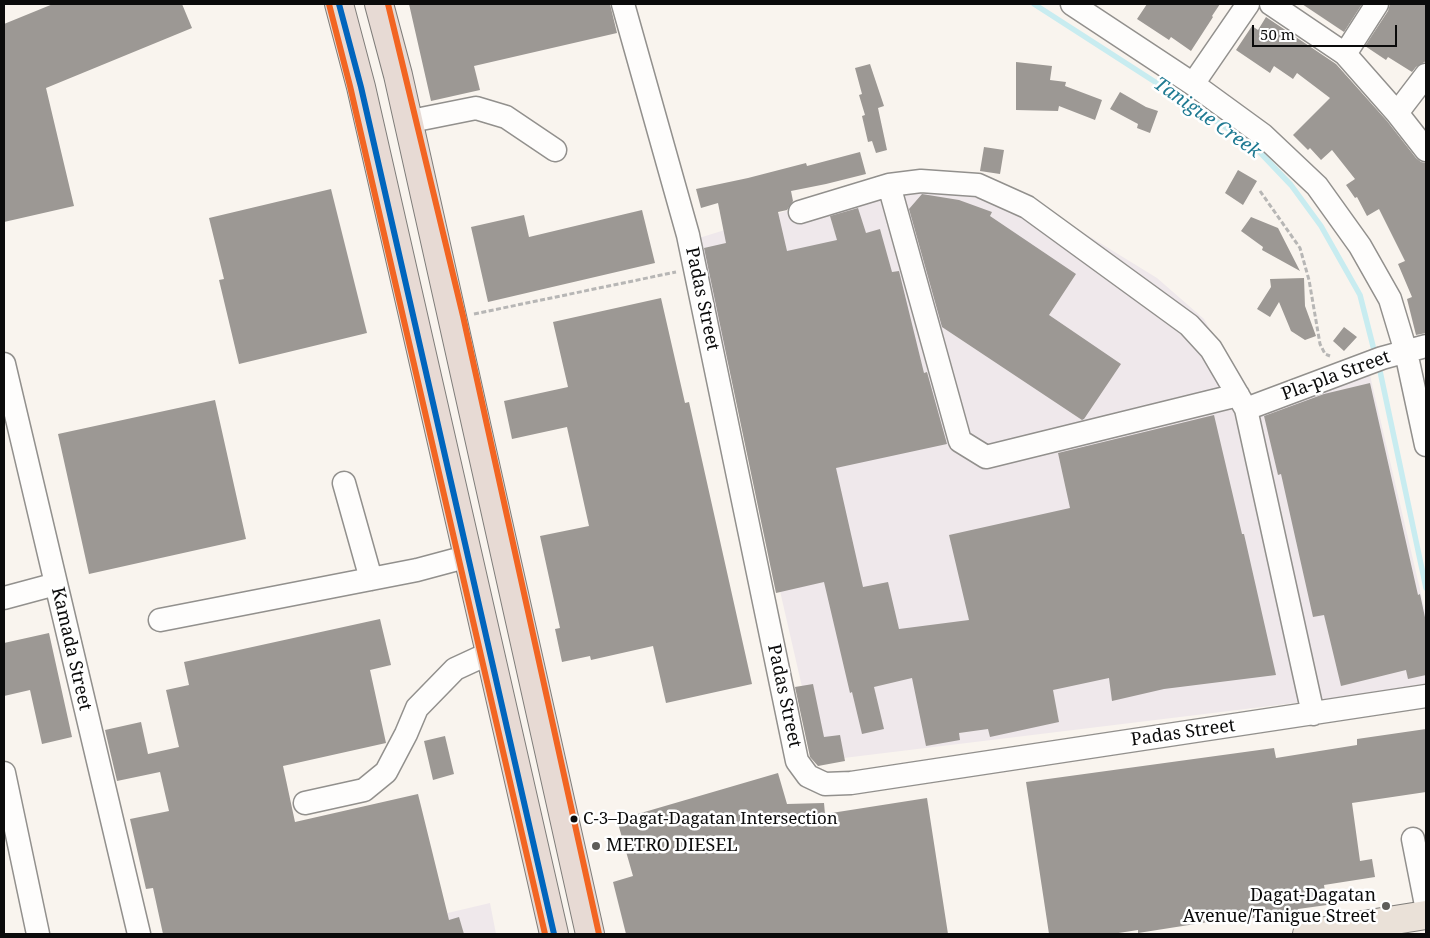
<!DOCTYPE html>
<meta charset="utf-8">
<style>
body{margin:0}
#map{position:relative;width:1430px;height:938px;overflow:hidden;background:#f9f4ee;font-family:"Noto Serif",serif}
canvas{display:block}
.frame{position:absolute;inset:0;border:5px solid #0b0b0b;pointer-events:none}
.scale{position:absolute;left:1252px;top:25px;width:145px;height:22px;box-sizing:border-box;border:2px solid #0b0b0b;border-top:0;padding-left:6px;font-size:15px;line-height:18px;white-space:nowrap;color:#0b0b0b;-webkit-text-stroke:4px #fff;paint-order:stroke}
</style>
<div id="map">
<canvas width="1430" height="938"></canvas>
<div class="frame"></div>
<div class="scale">50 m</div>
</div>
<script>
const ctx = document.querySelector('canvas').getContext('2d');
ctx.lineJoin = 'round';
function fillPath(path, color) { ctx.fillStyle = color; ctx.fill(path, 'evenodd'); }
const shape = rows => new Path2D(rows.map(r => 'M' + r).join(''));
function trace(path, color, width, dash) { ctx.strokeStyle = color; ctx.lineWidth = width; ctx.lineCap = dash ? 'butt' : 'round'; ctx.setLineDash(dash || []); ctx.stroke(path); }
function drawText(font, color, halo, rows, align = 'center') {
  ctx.font = font + ' "Noto Serif",serif'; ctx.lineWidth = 5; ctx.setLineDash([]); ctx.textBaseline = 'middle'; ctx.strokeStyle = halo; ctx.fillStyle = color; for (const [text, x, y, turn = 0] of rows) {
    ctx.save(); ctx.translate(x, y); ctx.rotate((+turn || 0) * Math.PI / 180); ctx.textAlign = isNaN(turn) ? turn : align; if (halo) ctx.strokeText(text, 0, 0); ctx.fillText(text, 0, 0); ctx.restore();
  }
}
const industrial = shape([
 [902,175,1035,203,1157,278,1204,319,1252,402,1365,354,1426,615,1426,687,819,761,699,238],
 [490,903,496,934,359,934]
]);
const stream = shape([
 [1034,4,1253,145,1291,185,1321,226,1360,295,1375,354],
 [1380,371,1426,588]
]);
const building = shape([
 [53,4,182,4,192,28,46,88,74,206,4,222,4,24],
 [409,4,610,4,617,33,474,66,480,90,431,101],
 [1147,4,1220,4,1212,16,1213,17,1191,51,1171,37,1169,40,1137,19],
 [1302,4,1362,4,1344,32],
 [1390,4,1426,4,1426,61,1416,67,1412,72,1388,57,1386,60,1365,46,1388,11],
 [1266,17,1336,64,1387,121,1416,158,1421,162,1426,163,1426,333,1416,335,1407,299,1412,297,1398,264,1405,261,1379,209,1367,216,1357,197,1355,198,1346,185,1355,179,1332,150,1321,160,1310,148,1308,150,1293,135,1330,98,1297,73,1293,79,1274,66,1270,73,1236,50,1252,26,1258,30],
 [1016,62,1052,66,1050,80,1066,82,1065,86,1102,100,1095,120,1059,106,1058,111,1016,110],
 [870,64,884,106,878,108,887,150,876,153,872,141,868,142,862,116,865,115,859,95,862,94,855,68],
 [1120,92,1146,107,1158,111,1150,133,1137,128,1138,124,1110,109],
 [984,147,1004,150,1000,174,980,171],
 [860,152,866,174,826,184,791,191,793,201,787,210,778,212,787,251,837,240,830,216,858,208,866,233,880,229,892,272,899,271,924,373,927,372,947,444,836,468,863,587,888,582,899,629,969,620,949,535,1070,508,1058,453,1214,415,1242,534,1244,534,1276,675,1164,689,1112,701,1109,678,1053,690,1059,722,990,737,988,729,959,733,960,740,926,746,912,678,874,687,884,729,862,734,852,692,850,693,824,582,776,593,704,248,726,243,718,203,701,208,696,189,748,178,806,163,807,166],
 [1238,170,1257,181,1243,205,1225,193],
 [331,189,367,333,239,364,219,280,224,279,209,218],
 [922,194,959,200,992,212,990,216,1076,274,1049,315,1121,364,1084,419,1082,420,942,327,909,209],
 [642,210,655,263,488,302,471,227,524,215,529,237],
 [1251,217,1278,228,1300,271,1262,250,1263,247,1241,231],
 [1304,278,1305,306,1316,336,1305,340,1291,331,1279,302,1270,317,1257,309,1271,287,1270,279],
 [661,298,685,403,689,402,752,684,666,703,653,646,591,660,590,656,562,662,555,629,560,628,540,536,589,526,567,427,512,439,504,401,568,387,553,322],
 [1344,327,1357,337,1344,351,1333,341],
 [1370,383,1418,595,1420,594,1426,622,1426,675,1408,679,1406,670,1341,686,1324,615,1313,617,1281,474,1278,475,1264,416,1324,394],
 [215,400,246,539,89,574,58,434],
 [380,619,391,665,370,670,386,743,283,766,295,822,418,794,449,920,459,917,464,934,163,934,153,888,146,889,130,819,169,811,160,772,117,781,105,730,141,722,148,754,179,747,166,690,189,685,184,662],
 [49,633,72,737,42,744,30,690,4,696,4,643],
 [813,684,824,737,840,735,845,761,818,766,810,757,795,687],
 [1426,729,1426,792,1352,803,1360,861,1372,859,1375,877,1324,885,1327,905,1298,909,1298,911,1221,923,1221,920,1138,933,1138,930,1112,934,1049,934,1026,782,1274,748,1276,758,1357,745,1357,739],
 [445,736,454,774,433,780,424,741],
 [778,773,787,804,824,803,825,814,927,798,948,934,626,934,613,882,633,876,617,820]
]);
const path = shape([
 [1260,191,1300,248,1309,280,1320,344,1325,354,1330,356],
 [474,314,676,272]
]);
const minor = shape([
 [623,4,688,235,797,761,808,776,825,784,851,783,1426,696],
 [1072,4,1193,84,1263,135,1317,186,1360,246,1390,299,1406,352,1426,445],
 [1271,4,1345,54,1397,113,1426,150],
 [1345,54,1377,4],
 [1193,84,1248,4],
 [1397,113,1426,75],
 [416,120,476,108,506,117,555,150],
 [889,185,960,441,986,457,1238,395],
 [800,212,889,185,921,181,978,185,1027,207,1189,325,1211,349,1246,409,1313,714],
 [4,364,139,934],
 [1246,409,1382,358,1426,346],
 [344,483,371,579],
 [4,598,56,584],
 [160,620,417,570,458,559],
 [4,773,38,934],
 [305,803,364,790,386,772,406,734,417,708,455,669,481,657],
 [1413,839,1426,905]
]);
const major = shape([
 [1307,934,1426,915]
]);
const highway = shape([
 [339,4,361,87,554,934],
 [379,4,398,75,590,934]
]);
const bus1 = shape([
 [329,4,350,86,545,934],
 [388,4,463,316,599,934]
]);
const bus2 = shape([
 [339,4,361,87,554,934]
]);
const markers = [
 [574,819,4.5,"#0b0b0b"],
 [596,846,5,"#5e5d5a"],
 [1386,906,5,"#5e5d5a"]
];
const busNames = [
 ["C-3–Dagat-Dagatan Intersection",583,819]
];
const streetNames = [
 ["Padas Street",702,299,78],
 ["Pla-pla Street",1336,376,-20],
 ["Kamada Street",71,649,77],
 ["Padas Street",784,696,78],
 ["Padas Street",1183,733,-8]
];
const poiNames = [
 ["METRO DIESEL",606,846],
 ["Dagat-Dagatan",1376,896,"right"],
 ["Avenue/Tanigue Street",1376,917,"right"]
];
const waterNames = [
 ["Tanigue Creek",1207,118,35]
];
fillPath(industrial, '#efe8eb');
trace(stream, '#c8ecf0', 5.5);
fillPath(building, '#9c9894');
trace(minor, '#92908d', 25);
trace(major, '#7f7d7a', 30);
trace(highway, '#7f7d7a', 30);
trace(path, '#b7b6b5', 3, [5, 2.5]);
trace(minor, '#fefdfc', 22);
trace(major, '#eae1d8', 28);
trace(highway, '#e7dad4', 28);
trace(bus1, '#f26522', 6);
trace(bus2, '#0065bd', 6);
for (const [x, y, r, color] of markers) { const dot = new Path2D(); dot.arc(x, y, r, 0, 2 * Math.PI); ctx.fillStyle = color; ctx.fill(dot); trace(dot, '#fff', 2); }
drawText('17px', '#0b0b0b', '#fff', busNames, 'left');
drawText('18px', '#0b0b0b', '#fff', streetNames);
drawText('18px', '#0b0b0b', '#fff', poiNames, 'left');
drawText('italic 19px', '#1f7a92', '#fff', waterNames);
</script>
